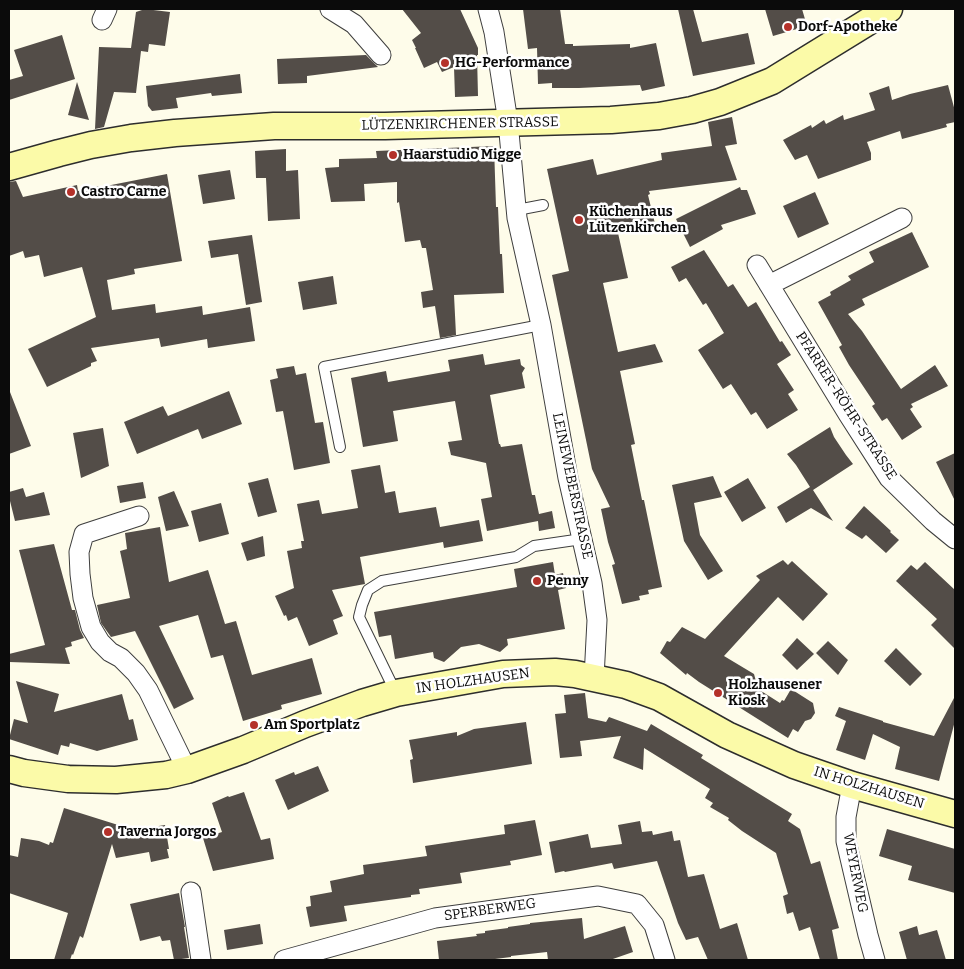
<!DOCTYPE html>
<meta charset="utf-8">
<style>
body{margin:0}
#map{position:relative;width:964px;height:969px;overflow:hidden;background:#fefcea;font-family:Bitter,serif}
canvas{display:block}
.frame{position:absolute;inset:0;border:10px solid #0b0b0b;pointer-events:none}
</style>
<div id="map">
<canvas width="964" height="969"></canvas>
<div class="frame"></div>
</div>
<script>
const ctx = document.querySelector('canvas').getContext('2d');
ctx.lineJoin = 'round';
function fillPath(path, color) { ctx.fillStyle = color; ctx.fill(path, 'evenodd'); }
const shape = rows => new Path2D(rows.map(r => 'M' + r).join(''));
function trace(path, color, width, dash) { ctx.strokeStyle = color; ctx.lineWidth = width; ctx.lineCap = dash ? 'butt' : 'round'; ctx.setLineDash(dash || []); ctx.stroke(path); }
function drawText(font, color, halo, rows, align = 'center') {
  ctx.font = font + ' Bitter,serif'; ctx.lineWidth = 5; ctx.setLineDash([]); ctx.textBaseline = 'middle'; ctx.strokeStyle = halo; ctx.fillStyle = color; for (const [text, x, y, turn = 0] of rows) {
    ctx.save(); ctx.translate(x, y); ctx.rotate((+turn || 0) * Math.PI / 180); ctx.textAlign = isNaN(turn) ? turn : align; if (halo) ctx.strokeText(text, 0, 0); ctx.fillText(text, 0, 0); ctx.restore();
  }
}
const building = shape([
 [145,9,170,12,165,46,149,44,148,52,141,51,136,93,114,92,104,127,95,129,99,47,131,48,136,12],
 [402,9,460,9,478,48,478,55,477,55,478,96,455,97,454,67,442,72,437,62,424,68,415,48,416,48,412,40,421,33],
 [523,9,560,9,565,44,573,44,573,46,630,44,630,48,656,43,665,86,642,91,640,85,579,88,552,88,552,83,538,84,537,48,528,49],
 [678,9,693,9,702,42,748,33,755,64,693,76],
 [765,9,802,9,807,26,773,36],
 [62,35,75,79,9,100,9,80,23,76,14,50],
 [366,55,378,67,307,76,307,83,278,84,277,59],
 [240,74,242,93,212,96,211,93,176,98,178,108,152,111,148,106,146,86],
 [77,82,89,120,68,115],
 [948,85,955,111,955,122,946,124,947,127,902,139,900,131,867,142,871,153,871,160,818,179,807,155,795,160,783,140,811,125,812,128,824,120,826,124,843,115,844,120,875,110,869,93,889,86,892,100,910,94],
 [732,117,737,144,725,146,737,180,649,191,650,194,648,195,655,224,618,233,628,278,603,283,618,352,655,344,663,362,620,371,635,444,631,445,642,500,644,500,662,587,648,590,649,594,639,596,640,600,622,604,612,565,615,564,608,542,601,509,610,507,592,469,552,275,569,271,547,169,593,159,597,175,662,160,661,153,712,146,708,122],
 [494,146,496,207,498,207,500,254,502,254,504,293,454,295,456,335,440,338,435,306,423,308,421,292,433,290,426,248,422,248,420,240,405,242,399,202,397,203,397,182,364,184,365,201,331,202,325,168,339,167,339,159,377,158,376,151],
 [286,149,286,171,298,170,300,219,268,221,266,178,256,178,255,151],
 [230,170,235,199,203,204,198,175],
 [167,174,182,261,134,269,135,274,107,280,112,310,155,304,156,313,202,306,203,315,250,307,255,341,208,348,207,339,161,347,159,338,91,348,97,361,91,363,91,366,47,387,28,349,96,317,82,267,44,277,39,255,25,258,23,251,9,256,9,182,16,181,23,197,77,185,78,191,100,186,101,187],
 [740,187,741,190,747,190,756,214,721,225,723,229,690,247,676,219],
 [815,192,829,224,798,238,783,206],
 [912,232,929,267,862,299,865,305,848,314,862,331,901,389,935,365,948,386,911,404,913,407,910,409,922,427,902,440,887,418,882,421,872,406,875,404,849,365,839,347,842,345,818,302,831,295,830,292,851,280,848,276,874,262,869,252],
 [252,235,262,302,246,305,238,254,211,258,208,241],
 [704,250,728,287,733,284,748,307,756,302,780,342,782,341,791,355,777,364,794,390,788,394,798,410,767,429,756,412,751,415,731,384,723,389,698,350,724,333,706,303,703,305,686,278,679,282,671,267],
 [333,276,337,304,303,310,298,282],
 [483,354,485,365,520,359,521,365,525,368,522,373,525,388,490,395,499,444,500,444,501,447,522,444,532,495,535,495,539,514,552,511,555,528,539,531,538,521,487,531,481,499,492,497,486,463,451,455,448,442,462,440,455,401,393,411,398,441,363,447,351,378,386,371,388,382,450,371,448,360],
 [294,366,296,375,306,373,315,423,323,422,330,463,294,470,283,411,276,412,270,380,278,378,276,369],
 [229,391,242,424,202,439,198,429,137,454,124,422,163,406,168,416],
 [9,392,10,392,31,446,9,454],
 [830,427,834,437,846,455,853,464,813,490,833,521,811,508,786,523,777,507,810,487,796,465,787,454],
 [103,428,109,466,81,478,73,433],
 [955,453,955,501,936,462],
 [380,465,385,493,395,491,399,513,436,507,440,527,479,520,483,541,444,548,443,542,360,557,365,584,332,590,343,616,333,620,338,634,309,646,297,617,288,621,286,615,284,616,275,596,294,588,287,551,302,548,301,541,304,541,297,504,319,500,322,514,358,508,351,470],
 [713,476,722,497,694,503,700,535,723,571,708,580,684,541,672,485],
 [268,478,277,512,258,517,248,483],
 [748,478,766,508,742,522,724,492],
 [143,482,146,498,120,503,117,486],
 [23,488,26,497,44,492,50,515,15,521,9,497,9,492],
 [174,491,189,526,166,531,158,497],
 [221,503,229,534,199,542,191,511],
 [864,506,891,531,890,532,899,540,886,553,866,535,862,539,845,528],
 [160,527,169,582,208,570,225,624,236,621,252,675,312,658,322,694,281,705,282,709,243,721,223,655,211,658,198,615,159,626,194,699,174,709,135,631,111,637,101,623,97,605,130,598,120,551,127,549,125,533],
 [263,536,265,556,247,561,241,543],
 [54,544,72,610,75,610,80,630,84,638,71,642,72,646,65,648,70,664,9,662,9,654,45,645,19,550],
 [783,560,788,565,792,561,828,594,803,621,778,597,724,656,754,674,758,689,780,703,782,700,784,701,791,689,813,703,815,713,811,719,805,721,798,732,793,729,788,738,699,682,687,673,686,675,660,653,667,641,670,642,682,627,705,639,760,580,756,576],
 [553,562,555,575,563,573,566,588,558,590,565,629,507,639,508,645,500,652,479,644,461,647,444,662,434,658,433,652,395,659,391,635,379,637,374,612,517,587,514,569],
 [925,562,955,590,955,649,931,625,937,619,896,581,911,565,917,570],
 [797,638,814,654,797,670,782,655],
 [828,641,848,660,838,675,816,653],
 [896,648,922,674,910,686,884,661],
 [16,681,59,694,54,712,122,694,129,720,133,719,138,740,97,751,70,743,69,747,61,745,58,755,9,739,14,719,28,723],
 [585,693,588,718,606,722,609,717,647,731,651,724,703,755,701,758,792,814,788,821,800,829,811,864,820,861,839,928,832,930,838,960,820,960,810,927,799,931,793,912,787,914,783,896,788,894,776,853,742,831,728,820,729,818,710,807,713,803,705,798,710,789,644,748,643,770,613,758,621,736,580,741,582,756,560,758,555,714,566,713,564,695],
 [954,698,955,721,939,781,895,769,900,747,873,734,865,760,836,750,846,721,835,716,839,707,883,721,883,722,934,736],
 [526,722,532,764,413,783,410,760,413,759,409,740,457,732,457,736,474,729],
 [318,766,329,791,288,810,275,780,294,772,295,775],
 [244,792,261,840,270,838,274,859,213,871,203,838,222,832,212,803,228,796,229,797],
 [64,808,134,830,165,825,169,849,167,849,169,858,151,862,149,852,116,858,112,844,83,938,80,936,73,955,72,954,70,960,54,960,68,913,9,893,9,855,18,857,21,838,39,841,49,845,50,842,53,843],
 [535,820,542,855,510,861,511,865,460,873,462,883,419,889,420,894,411,895,411,897,344,906,347,921,310,927,306,907,311,906,310,896,332,892,330,881,364,874,363,865,427,856,425,846,505,834,504,825],
 [640,821,642,832,652,831,653,835,672,831,674,841,680,840,688,877,704,874,720,929,737,923,748,960,708,960,698,937,686,940,678,923,657,861,614,869,612,863,565,872,564,871,555,873,549,842,588,834,591,848,622,844,618,825],
 [887,829,955,849,955,893,908,880,912,866,879,856],
 [179,893,185,927,184,927,189,958,174,960,170,940,162,941,160,936,140,941,130,904],
 [582,918,584,939,625,926,633,952,610,960,548,960,547,952,511,956,511,957,487,960,439,960,437,941,477,936,476,934,485,933,485,931,508,928,508,927,530,924,530,923],
 [260,924,263,944,227,950,224,930],
 [917,926,919,935,937,930,946,960,907,960,899,932]
]);
const lane = shape([
 [517,210,543,205],
 [340,447,324,367,541,325],
 [396,693,359,617,362,605,368,590,382,581,516,557,534,546,582,539]
]);
const street = shape([
 [330,9,354,24,381,55],
 [488,9,494,32,508,122,517,218,541,325,568,478,592,583,597,620,594,678],
 [102,20,107,9],
 [757,265,848,414,889,478,933,521,955,539],
 [769,285,902,218],
 [139,516,84,534,79,552,80,574,83,598,91,627,100,642,110,652,121,658,136,673,148,690,187,770],
 [852,785,846,817,846,841,868,935,875,960],
 [191,892,201,960],
 [284,960,435,918,598,896,637,904,654,925,665,960]
]);
const secondary = shape([
 [9,167,59,153,91,145,131,138,175,133,274,126,385,126,611,120,659,116,692,110,720,102,772,81,889,9],
 [9,769,24,773,68,779,116,780,166,775,187,770,243,750,305,724,362,703,396,693,503,674,555,672,575,674,626,685,659,697,727,735,794,765,852,785,955,814]
]);
const markers = [
 [788,27,5,"#b4312a"],
 [445,63,5,"#b4312a"],
 [393,155,5,"#b4312a"],
 [71,192,5,"#b4312a"],
 [579,220,5,"#b4312a"],
 [537,581,5,"#b4312a"],
 [718,693,5,"#b4312a"],
 [254,725,5,"#b4312a"],
 [108,832,5,"#b4312a"]
];
const poiNames = [
 ["Dorf-Apotheke",798,27],
 ["HG-Performance",455,63],
 ["Haarstudio Migge",403,155],
 ["Castro Carne",81,192],
 ["Küchenhaus",589,212],
 ["Lützenkirchen",589,228],
 ["Penny",547,581],
 ["Holzhausener",728,685],
 ["Kiosk",728,701],
 ["Am Sportplatz",264,725],
 ["Taverna Jorgos",118,832]
];
const streetNames = [
 ["LÜTZENKIRCHENER STRASSE",460,124,-1],
 ["PFARRER-RÖHR-STRASSE",846,406,57],
 ["LEINEWEBERSTRASSE",572,486,78],
 ["IN HOLZHAUSEN",473,681,-8],
 ["IN HOLZHAUSEN",869,788,17],
 ["WEYERWEG",855,873,79],
 ["SPERBERWEG",490,910,-8]
];
fillPath(building, '#534d48');
trace(lane, '#3e3e3e', 12);
trace(street, '#3e3e3e', 21);
trace(secondary, '#2d2d2d', 29);
trace(lane, '#fff', 10);
trace(street, '#fff', 19);
trace(secondary, '#fbfaa8', 26);
for (const [x, y, r, color] of markers) { const dot = new Path2D(); dot.arc(x, y, r, 0, 2 * Math.PI); ctx.fillStyle = color; ctx.fill(dot); trace(dot, '#fff', 2); }
drawText('bold 14px', '#0b0b0b', '#fff', poiNames, 'left');
drawText('14px', '#0b0b0b', '#fff', streetNames);
</script>
